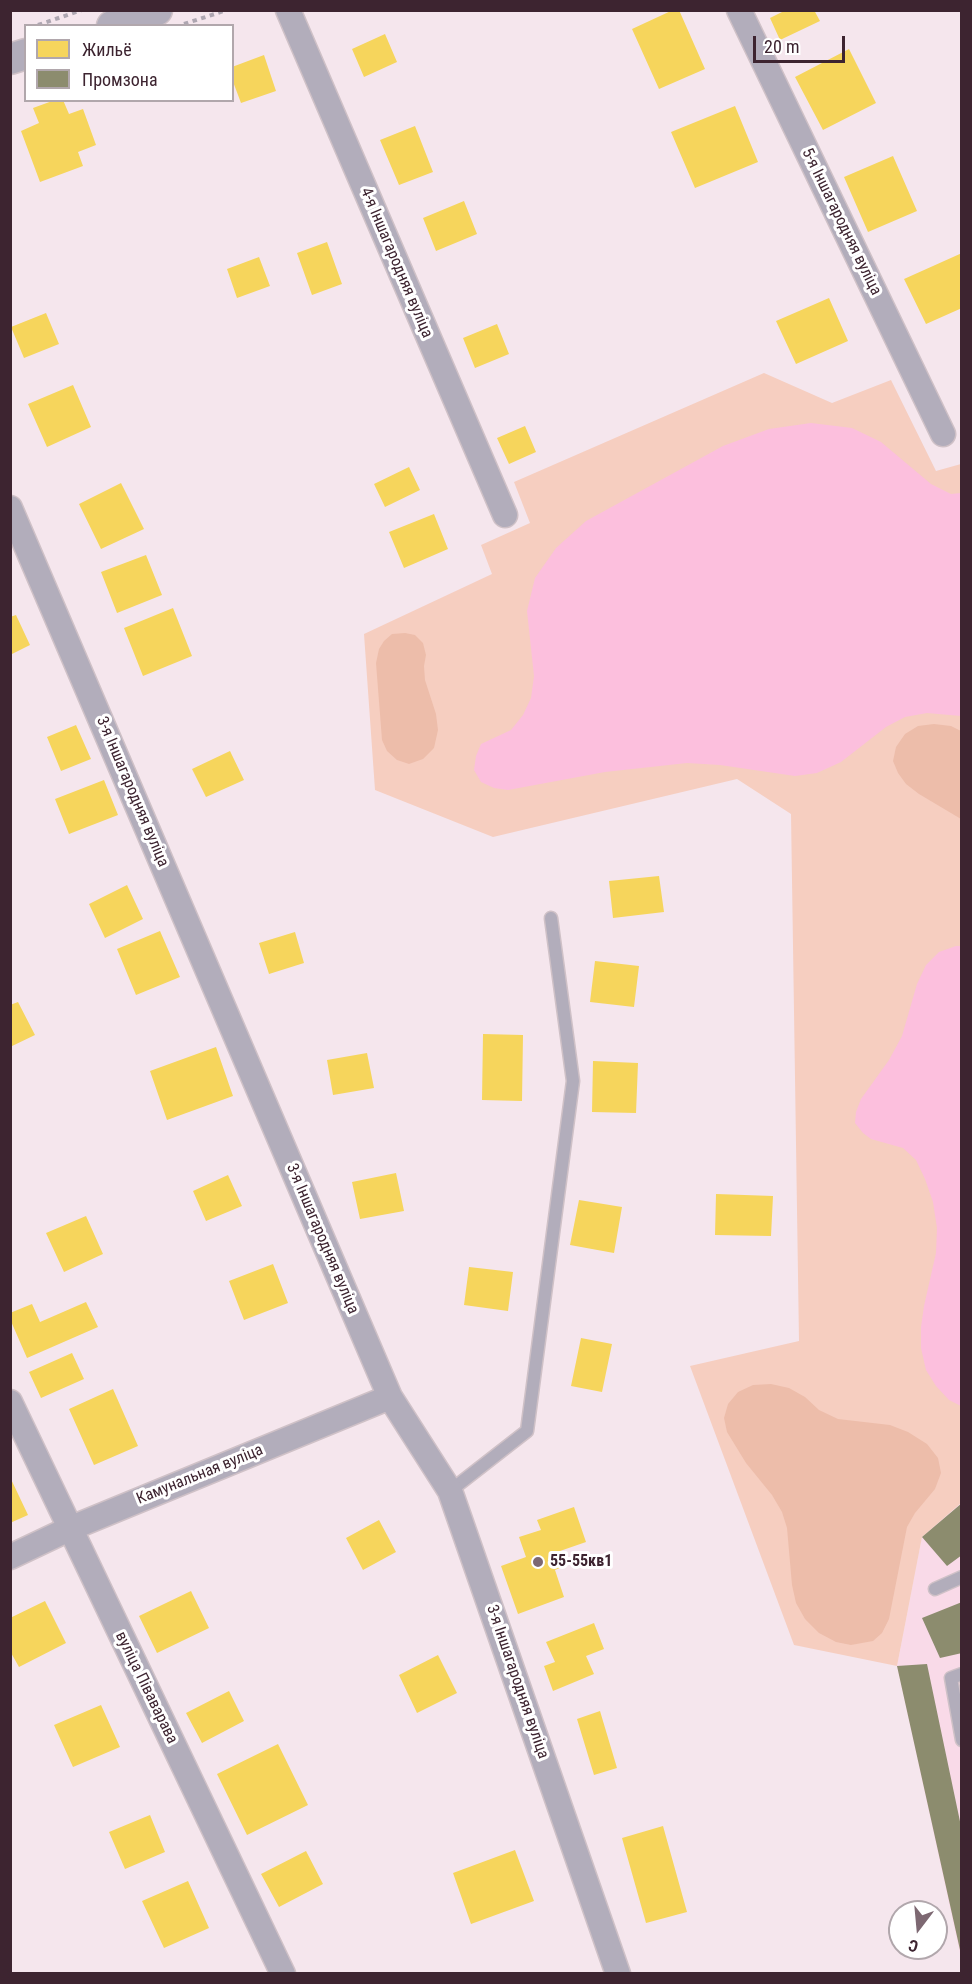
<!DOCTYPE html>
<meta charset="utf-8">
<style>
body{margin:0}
#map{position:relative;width:972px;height:1984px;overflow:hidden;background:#f5e6ed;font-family:"Roboto Condensed",sans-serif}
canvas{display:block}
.frame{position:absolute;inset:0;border:12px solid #3d2430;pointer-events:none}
.legend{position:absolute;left:24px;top:24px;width:210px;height:78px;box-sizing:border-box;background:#fff;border:2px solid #b1a7ac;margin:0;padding:8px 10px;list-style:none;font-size:18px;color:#3d2430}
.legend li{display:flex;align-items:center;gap:12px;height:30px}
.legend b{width:30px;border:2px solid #b1a7ac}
.north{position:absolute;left:888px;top:1900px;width:60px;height:60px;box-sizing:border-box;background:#fff;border:2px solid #b1a7ac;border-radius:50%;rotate:196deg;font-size:16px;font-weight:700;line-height:24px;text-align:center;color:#3d2430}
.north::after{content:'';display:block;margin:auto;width:21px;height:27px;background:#7d6872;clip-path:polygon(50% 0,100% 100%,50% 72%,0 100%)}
.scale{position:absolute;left:753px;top:36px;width:92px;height:27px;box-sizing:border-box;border:3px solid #3d2430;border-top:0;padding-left:8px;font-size:18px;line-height:21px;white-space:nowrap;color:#3d2430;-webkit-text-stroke:4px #fff;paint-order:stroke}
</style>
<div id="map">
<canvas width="972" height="1984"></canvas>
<div class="frame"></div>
<ul class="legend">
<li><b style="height:16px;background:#f6d55c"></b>Жильё</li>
<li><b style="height:16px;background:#8c8c6e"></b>Промзона</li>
</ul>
<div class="north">С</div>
<div class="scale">20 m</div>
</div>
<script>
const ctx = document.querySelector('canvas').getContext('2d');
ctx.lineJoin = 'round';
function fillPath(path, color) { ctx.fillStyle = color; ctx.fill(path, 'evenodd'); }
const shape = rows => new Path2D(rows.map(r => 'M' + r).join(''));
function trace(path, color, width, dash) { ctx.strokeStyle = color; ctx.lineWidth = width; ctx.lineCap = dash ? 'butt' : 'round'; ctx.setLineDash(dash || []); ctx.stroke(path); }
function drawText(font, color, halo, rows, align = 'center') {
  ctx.font = font + ' "Roboto Condensed",sans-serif'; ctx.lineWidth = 6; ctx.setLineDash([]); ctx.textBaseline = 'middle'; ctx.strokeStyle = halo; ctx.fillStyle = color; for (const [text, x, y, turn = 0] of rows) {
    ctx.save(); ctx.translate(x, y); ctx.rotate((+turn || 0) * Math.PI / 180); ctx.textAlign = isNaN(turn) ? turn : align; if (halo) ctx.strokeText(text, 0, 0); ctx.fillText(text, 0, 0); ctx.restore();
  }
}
const built = shape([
 [961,1503,961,1958,897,1666,922,1537]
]);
const green = shape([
 [764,373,832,403,891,380,936,471,961,464,961,1503,922,1537,897,1666,794,1645,690,1366,799,1341,791,814,737,779,493,837,375,790,364,634,492,574,481,545,530,523,514,482]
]);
const forest = shape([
 [405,633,415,635,423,643,426,655,424,666,425,680,436,714,438,730,434,748,423,759,409,764,397,760,387,751,382,740,376,663,379,649,384,641,392,634],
 [934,724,951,726,961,731,961,819,919,794,906,784,898,773,893,761,896,747,905,734,918,726],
 [771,1384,789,1388,805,1397,819,1410,838,1419,890,1425,908,1432,927,1444,938,1458,941,1473,935,1489,915,1513,907,1527,889,1619,882,1633,873,1641,851,1645,836,1642,819,1633,805,1619,796,1603,792,1585,787,1528,782,1512,772,1495,746,1463,727,1432,724,1418,728,1404,738,1392,753,1385]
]);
const water = shape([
 [811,423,852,428,881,442,931,484,951,494,961,493,961,716,927,713,905,717,886,727,841,762,817,773,795,776,720,765,687,763,605,772,508,790,494,788,481,782,474,770,476,756,481,744,511,730,523,715,531,698,534,676,527,611,535,578,556,548,586,521,723,446,769,429],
 [956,946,962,946,961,1406,949,1400,936,1386,926,1370,921,1348,921,1327,924,1306,936,1253,937,1228,933,1202,925,1179,916,1160,903,1148,871,1139,863,1133,855,1123,856,1112,861,1099,889,1060,902,1036,917,984,926,965,939,952]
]);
const homes = shape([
 [673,10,679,10,705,69,659,89,632,29],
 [786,10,814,10,820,21,780,40,770,18],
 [385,34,397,62,364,77,352,49],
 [849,49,876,103,823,130,795,77],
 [264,55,276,91,241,103,232,79,232,67],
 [55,100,63,100,69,114,83,109,96,145,78,152,83,166,40,182,21,131,39,123,33,108],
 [735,106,758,162,695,188,671,132],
 [415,126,433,172,399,185,380,140],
 [893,156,917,211,868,232,844,177],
 [464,201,477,234,436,251,423,218],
 [327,242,342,284,312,295,297,253],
 [962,253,962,308,926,324,904,279],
 [259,257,270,286,237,298,227,269],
 [829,298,848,341,796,364,776,321],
 [46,313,59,344,24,358,11,327],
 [497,324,509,354,475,368,463,338],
 [73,385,91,427,47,447,28,404],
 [525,426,536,452,509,464,497,438],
 [409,467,420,490,385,507,374,484],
 [121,483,144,529,101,549,79,504],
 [434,514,448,549,404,568,389,532],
 [146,555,162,595,117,613,101,572],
 [173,608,192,656,143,676,124,628],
 [16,615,30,645,10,655,10,617],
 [76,725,91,759,61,771,47,737],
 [230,751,244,780,206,797,192,769],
 [104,780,118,815,69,834,55,799],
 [659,876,664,912,613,918,609,881],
 [127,885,143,919,105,938,89,904],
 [160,931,180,977,136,995,117,949],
 [295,932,304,963,269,974,259,943],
 [595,961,639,966,634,1007,590,1002],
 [18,1002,35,1035,10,1047,10,1005],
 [483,1034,523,1035,522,1101,482,1100],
 [216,1047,233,1096,167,1120,150,1071],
 [367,1053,374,1088,333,1095,327,1060],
 [593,1061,638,1063,636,1113,592,1112],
 [396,1173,404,1211,360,1219,352,1182],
 [228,1175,242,1206,206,1221,193,1191],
 [716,1194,773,1196,771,1236,715,1235],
 [579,1200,622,1207,614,1253,570,1245],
 [86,1216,103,1254,64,1272,46,1233],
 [273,1264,288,1303,244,1320,229,1281],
 [469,1267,513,1272,508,1311,464,1305],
 [86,1302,98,1327,27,1358,10,1319,10,1313,32,1304,40,1322],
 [581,1338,612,1344,602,1392,571,1386],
 [72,1353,84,1379,41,1398,29,1372],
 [113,1389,138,1446,94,1465,69,1409],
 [10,1477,28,1515,10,1523],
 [574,1507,586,1542,560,1551,565,1566,555,1570,564,1597,518,1614,501,1566,526,1557,519,1537,541,1530,537,1520],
 [379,1520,396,1552,363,1570,346,1538],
 [191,1591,209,1628,157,1653,139,1616],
 [45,1601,66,1643,19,1667,10,1651,10,1618],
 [594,1623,604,1649,586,1656,594,1674,553,1691,544,1666,555,1662,546,1642],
 [438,1655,457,1693,417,1713,399,1675],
 [229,1691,244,1721,202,1743,186,1713],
 [101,1705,120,1747,73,1767,54,1725],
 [600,1711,617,1768,594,1775,577,1719],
 [278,1744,308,1805,247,1835,217,1774],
 [150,1815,165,1852,125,1869,109,1832],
 [663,1826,687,1912,646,1923,622,1838],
 [515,1850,534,1901,471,1924,453,1873],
 [306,1851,323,1884,279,1907,261,1874],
 [188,1881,209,1928,164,1948,142,1901]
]);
const industry = shape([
 [962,1503,962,1555,947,1566,922,1537],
 [962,1602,962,1653,940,1658,922,1618],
 [927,1664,962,1831,962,1959,897,1666]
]);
const path = shape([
 [184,24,227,10],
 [38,25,82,10]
]);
const service = shape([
 [450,1491,527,1431,573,1081,551,918],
 [935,1589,962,1577],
 [962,1674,951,1678,962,1740]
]);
const minor = shape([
 [288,10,505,515],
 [739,10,943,434],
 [10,508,390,1397,450,1491,618,1974],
 [10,1402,283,1974],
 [10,1557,69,1529,390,1397]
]);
const tertiary = shape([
 [112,26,157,10],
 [10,59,26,54]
]);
const markers = [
 [538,1562,6,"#7d6872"]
];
const streetNames = [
 ["5-я Іншагародняя вуліца",841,222,64],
 ["4-я Іншагародняя вуліца",396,263,67],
 ["3-я Іншагародняя вуліца",132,792,67],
 ["3-я Іншагародняя вуліца",322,1239,67],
 ["Камунальная вуліца",200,1475,-22],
 ["3-я Іншагародняя вуліца",517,1682,71],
 ["вуліца Піваварава",146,1688,64]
];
const poiNames = [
 ["55-55кв1",550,1562]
];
fillPath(built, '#f9dae8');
fillPath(green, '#f6cec0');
fillPath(forest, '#edbdaa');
fillPath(water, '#fcbfdd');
fillPath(homes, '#f6d55c');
fillPath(industry, '#8c8c6e');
trace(service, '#cfc1c7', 15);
trace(minor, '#cfc1c7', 27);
trace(tertiary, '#cfc1c7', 33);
trace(path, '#aea6b1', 4, [4.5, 4.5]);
trace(service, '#b2adbb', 12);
trace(minor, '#b2adbb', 24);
trace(tertiary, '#b2adbb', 30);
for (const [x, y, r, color] of markers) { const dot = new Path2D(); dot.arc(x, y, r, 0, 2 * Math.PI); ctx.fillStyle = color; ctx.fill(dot); trace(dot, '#fff', 2); }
drawText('16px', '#3d2430', '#fff', streetNames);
drawText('bold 16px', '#3d2430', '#fff', poiNames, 'left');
</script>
